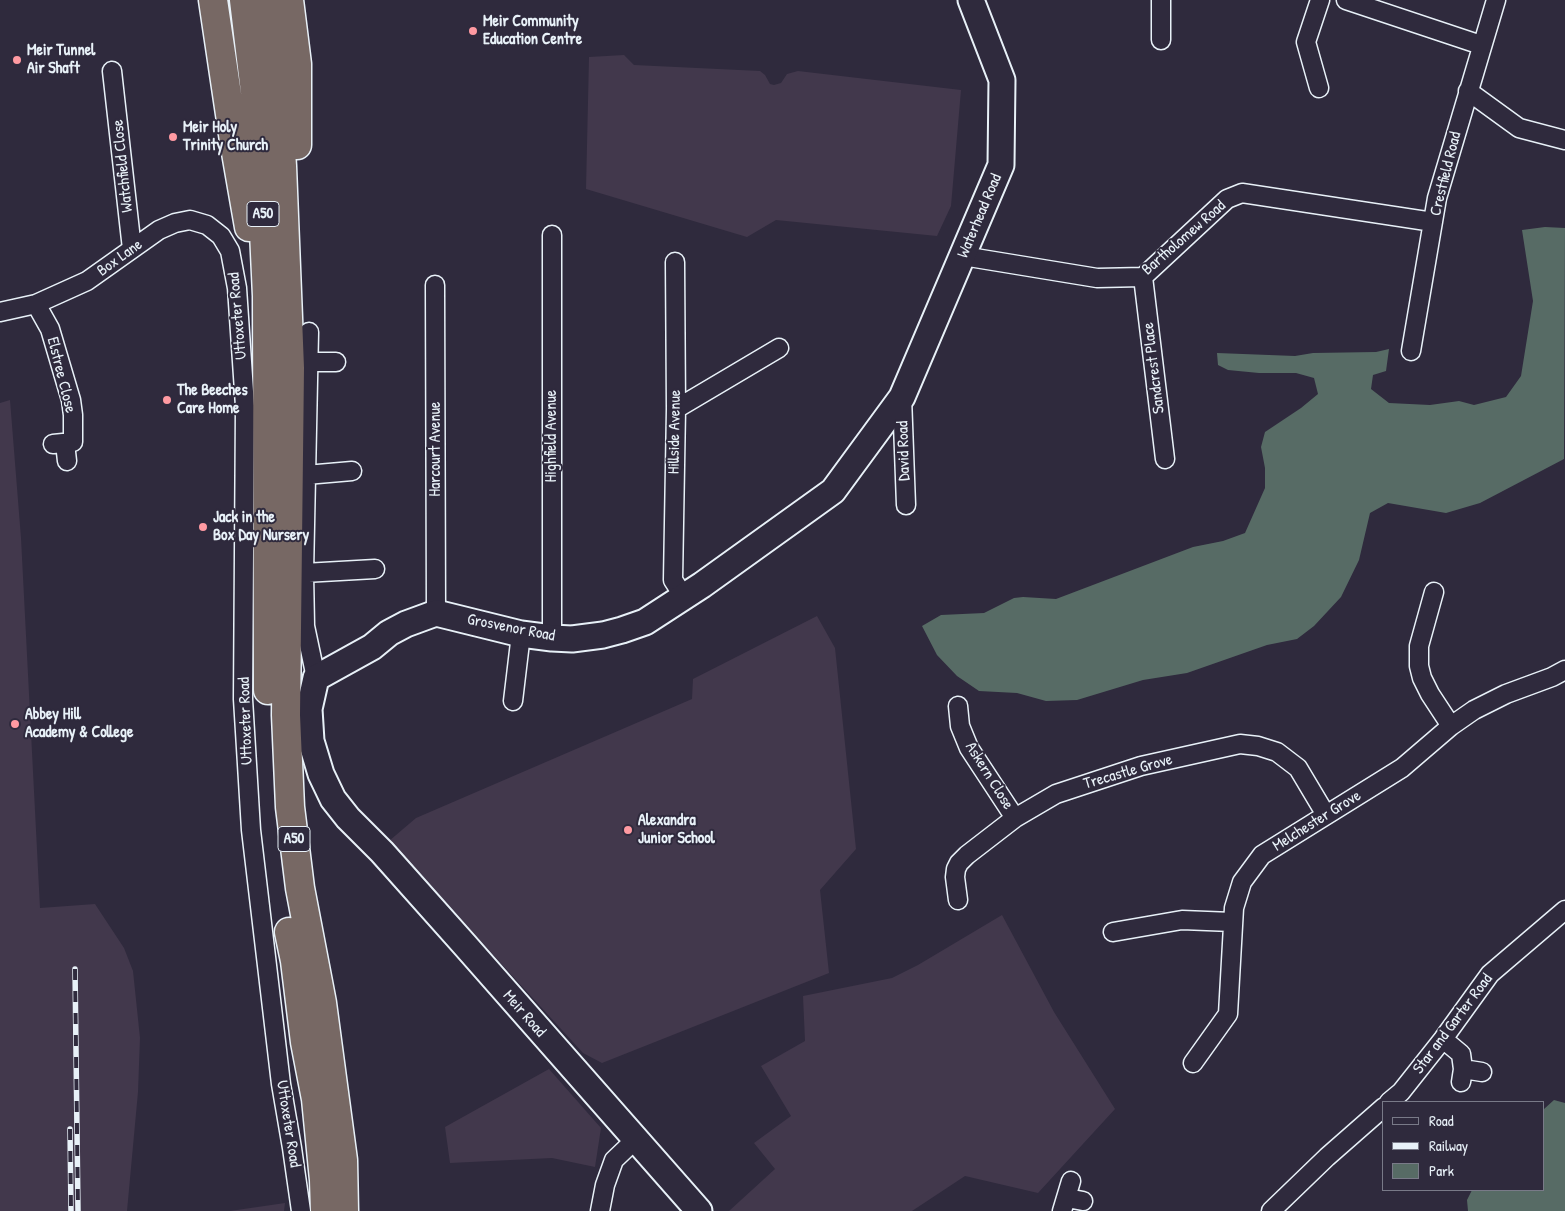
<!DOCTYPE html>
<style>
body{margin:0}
#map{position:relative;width:1565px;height:1211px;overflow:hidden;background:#2f2a3d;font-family:"Patrick Hand",sans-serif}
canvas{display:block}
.legend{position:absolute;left:1382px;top:1101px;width:162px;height:90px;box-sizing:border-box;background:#2f2a3d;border:1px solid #797a88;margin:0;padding:6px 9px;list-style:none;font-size:15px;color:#e8f1f8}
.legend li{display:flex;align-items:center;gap:10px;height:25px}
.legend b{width:25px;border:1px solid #797a88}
</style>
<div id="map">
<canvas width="1565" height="1211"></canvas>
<ul class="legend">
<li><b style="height:6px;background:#2f2a3d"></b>Road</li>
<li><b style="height:6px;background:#e8f1f8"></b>Railway</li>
<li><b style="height:14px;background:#576b65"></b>Park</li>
</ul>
</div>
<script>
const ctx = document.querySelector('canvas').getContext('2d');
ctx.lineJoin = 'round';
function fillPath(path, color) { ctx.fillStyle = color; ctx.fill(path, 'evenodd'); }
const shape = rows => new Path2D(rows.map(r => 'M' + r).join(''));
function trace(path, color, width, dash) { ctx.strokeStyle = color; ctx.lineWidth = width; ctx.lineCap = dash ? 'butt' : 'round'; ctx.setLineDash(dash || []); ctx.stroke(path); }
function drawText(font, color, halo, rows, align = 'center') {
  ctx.font = font + ' "Patrick Hand",sans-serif'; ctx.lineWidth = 4; ctx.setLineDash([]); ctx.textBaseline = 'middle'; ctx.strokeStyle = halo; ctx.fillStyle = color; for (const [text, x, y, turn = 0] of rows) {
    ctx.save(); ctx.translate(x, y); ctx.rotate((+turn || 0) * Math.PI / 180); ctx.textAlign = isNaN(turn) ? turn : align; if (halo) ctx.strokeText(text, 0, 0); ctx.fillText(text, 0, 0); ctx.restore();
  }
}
const built = shape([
 [624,55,634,65,760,71,765,75,770,84,774,85,781,83,787,74,798,71,961,90,951,206,937,236,776,220,747,237,586,189,589,57],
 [10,400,21,538,40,908,95,904,124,948,133,971,140,1038,138,1092,127,1211,0,1211,0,403],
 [817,616,835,648,856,849,820,890,829,973,602,1063,583,1053,389,841,416,818,692,699,693,679],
 [1002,915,1054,1012,1115,1109,1038,1193,965,1176,912,1211,729,1211,775,1169,754,1143,791,1116,761,1066,805,1041,803,996,892,978,918,965],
 [549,1069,601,1128,595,1167,552,1158,450,1163,445,1127],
 [285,1203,284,1211,230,1211]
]);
const green = shape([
 [1545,227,1565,228,1564,459,1480,503,1446,513,1388,503,1370,513,1359,560,1341,597,1314,626,1297,639,1267,645,1187,673,1143,680,1077,700,1046,701,1017,693,979,691,957,676,937,655,922,626,941,615,984,613,1014,598,1023,597,1056,599,1193,547,1223,541,1245,533,1265,488,1265,468,1261,447,1265,432,1301,408,1318,394,1314,378,1296,373,1259,373,1228,370,1218,365,1217,353,1295,356,1313,353,1376,352,1389,349,1386,371,1373,375,1371,389,1389,403,1430,405,1459,401,1474,405,1506,397,1521,376,1533,301,1522,230],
 [1554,1100,1565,1103,1565,1211,1468,1211,1467,1200,1472,1190,1544,1190,1544,1109]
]);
const street = shape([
 [1161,0,1161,40],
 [1346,0,1481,45],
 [112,71,132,249],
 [1319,88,1306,42,1320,0],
 [1468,91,1519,128,1565,140],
 [552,235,552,638],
 [963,256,1097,278,1143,277,1227,199,1242,193,1433,222],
 [675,262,676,409,673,580,684,597],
 [1143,277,1165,459],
 [435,285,436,613],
 [36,304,50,329,71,400,73,415,73,442,53,444],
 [0,312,36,304,87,281,159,230,175,223,190,220,207,225,221,236,230,251,237,288,245,406,243,699,251,830,281,1084,292,1148,301,1211],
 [309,332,304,573,305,626,316,678],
 [1411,351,1437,198,1496,0],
 [308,362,336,362],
 [902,397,906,505],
 [676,409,779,348],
 [65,443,67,461],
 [306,475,352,471],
 [304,573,375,569],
 [1434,592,1419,646,1419,666,1422,678,1430,694,1451,726],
 [513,701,521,634],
 [958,706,960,726,969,748,1015,818],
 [958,900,955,877,956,869,959,863,967,855,1015,818,1056,794,1141,766,1240,744,1258,746,1277,752,1298,768,1326,815],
 [1113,932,1182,920,1232,922],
 [1443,1039,1461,1054,1463,1069,1461,1082],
 [1193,1063,1228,1014,1234,908,1242,882,1262,855,1402,768,1451,726,1474,710,1506,694,1552,677,1565,670],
 [1463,1069,1482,1072],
 [1389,1102,1401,1092,1443,1039,1490,974,1565,910],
 [1067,1198,1083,1201],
 [600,1211,605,1185,614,1160,635,1140],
 [1062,1211,1071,1181],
 [1271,1211,1327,1157,1384,1107]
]);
const secondary = shape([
 [699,1211,464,944,382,852,348,818,333,799,321,774,311,741,309,709,316,678,372,647,389,633,406,624,436,613,521,634,552,638,572,639,603,635,622,630,645,622,702,585,833,491,902,397,1001,165,1002,80,971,0]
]);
const highway = shape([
 [213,0,234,141,249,227],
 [244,0,259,125,267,296,268,690],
 [268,0,275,66,282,166,290,368,286,715,290,807,300,888,322,1003,343,1160,344,1211],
 [289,0,297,64,297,145],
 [289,932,295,961,305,1042,316,1099,324,1180,325,1211]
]);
const rail = shape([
 [75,969,78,1211],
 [70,1129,71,1211]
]);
const markers = [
 [473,31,5,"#ff9aa2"],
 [17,60,5,"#ff9aa2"],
 [173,137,5,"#ff9aa2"],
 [167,400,5,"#ff9aa2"],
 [203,527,5,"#ff9aa2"],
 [15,724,5,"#ff9aa2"],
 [628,830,5,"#ff9aa2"]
];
const shields = [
 [263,214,32],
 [294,839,32]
];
const shieldNames = [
 ["A50",263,214],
 ["A50",294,839]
];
const poiNames = [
 ["Meir Community",483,22],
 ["Education Centre",483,40],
 ["Meir Tunnel",27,51],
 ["Air Shaft",27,69],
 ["Meir Holy",183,128],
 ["Trinity Church",183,146],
 ["The Beeches",177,391],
 ["Care Home",177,409],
 ["Jack in the",213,518],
 ["Box Day Nursery",213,536],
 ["Abbey Hill",25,715],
 ["Academy & College",25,733],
 ["Alexandra",638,821],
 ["Junior School",638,839]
];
const streetNames = [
 ["Watchfield Close",123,166,-96],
 ["Crestfield Road",1446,174,-76],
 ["Waterhead Road",980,216,-67],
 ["Bartholomew Road",1184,238,-41],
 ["Box Lane",120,258,-36],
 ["Uttoxeter Road",238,316,-95],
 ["Sandcrest Place",1154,368,-97],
 ["Elstree Close",61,375,76],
 ["Hillside Avenue",675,432,-89],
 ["Highfield Avenue",552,436,-90],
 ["Harcourt Avenue",436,449,-90],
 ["David Road",904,451,-92],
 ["Grosvenor Road",511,628,11],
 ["Uttoxeter Road",246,721,-92],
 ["Trecastle Grove",1128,772,-16],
 ["Askern Close",989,776,58],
 ["Melchester Grove",1317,821,-32],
 ["Meir Road",524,1014,49],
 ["Star and Garter Road",1453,1024,-53],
 ["Uttoxeter Road",288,1124,81]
];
fillPath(built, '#42384c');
fillPath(green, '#576b65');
trace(street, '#e8f1f8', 21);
trace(secondary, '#e8f1f8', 29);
trace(highway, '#e8f1f8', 31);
trace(street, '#2f2a3d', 18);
trace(secondary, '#2f2a3d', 25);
trace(highway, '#776864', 28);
trace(rail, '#e8f1f8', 5.5);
trace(rail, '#2f2a3d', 4, [11]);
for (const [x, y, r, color] of markers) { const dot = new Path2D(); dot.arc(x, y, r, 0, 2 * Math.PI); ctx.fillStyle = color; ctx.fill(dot); trace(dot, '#2f2a3d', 2); }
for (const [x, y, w] of shields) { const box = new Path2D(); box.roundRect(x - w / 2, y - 12.5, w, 25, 4); ctx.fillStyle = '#2f2a3d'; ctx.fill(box); trace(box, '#e8f1f8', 1); }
drawText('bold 15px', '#e8f1f8', null, shieldNames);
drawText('bold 16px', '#e8f1f8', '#2f2a3d', poiNames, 'left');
drawText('16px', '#e8f1f8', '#2f2a3d', streetNames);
</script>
